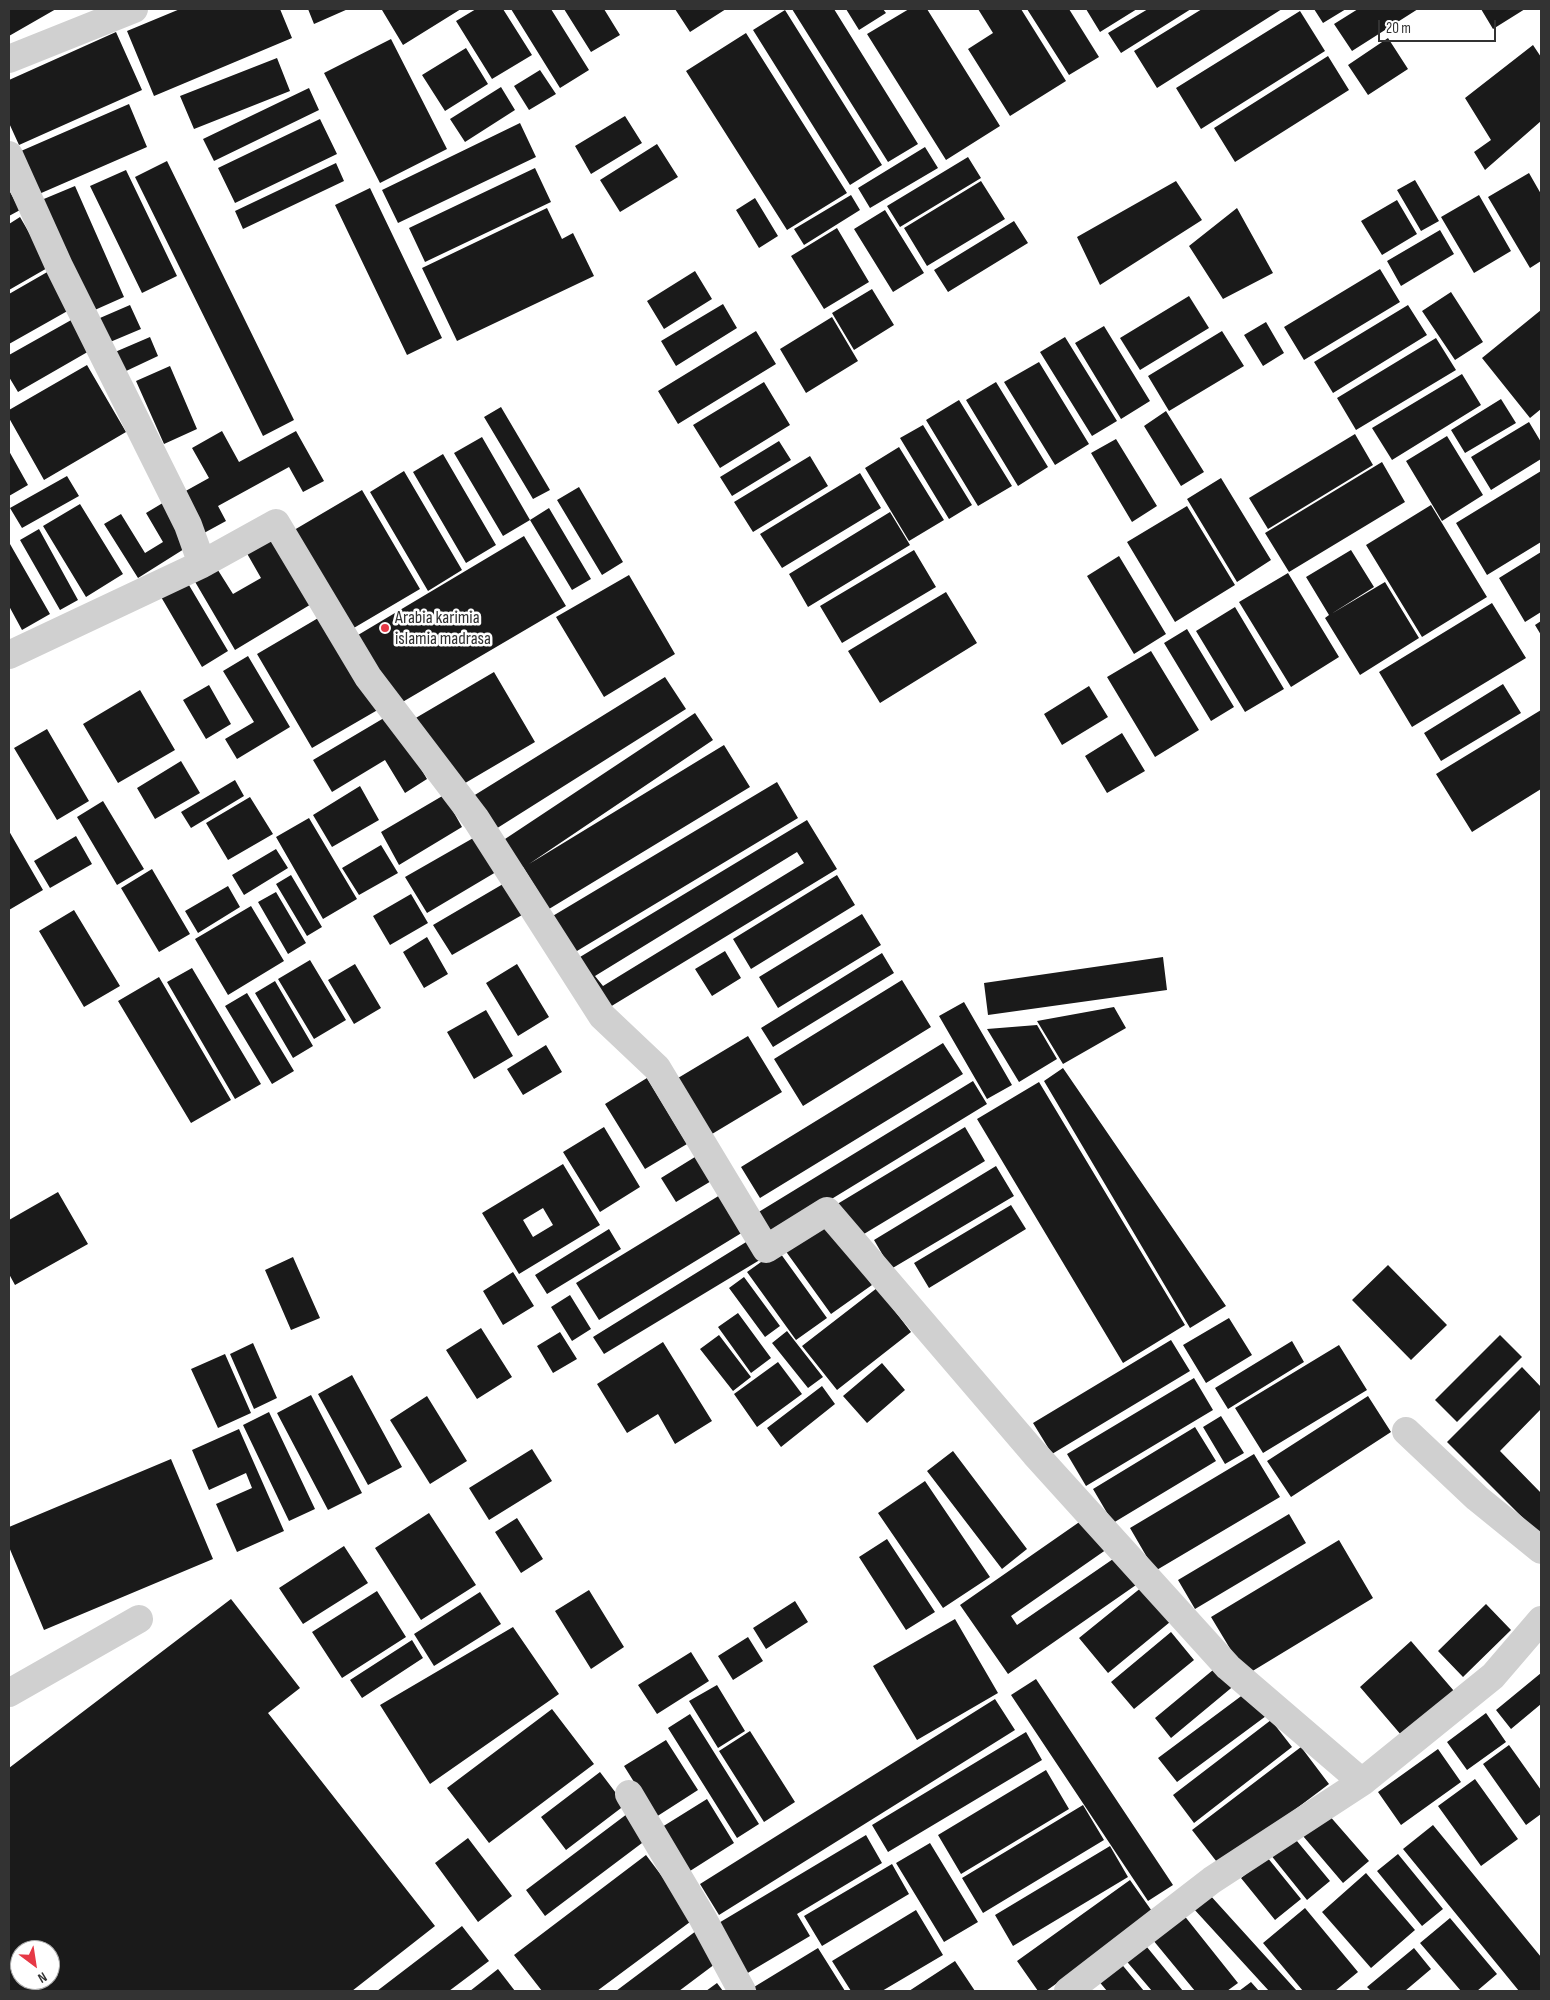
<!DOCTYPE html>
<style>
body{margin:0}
#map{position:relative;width:1550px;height:2000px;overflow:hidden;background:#fff;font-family:"Sofia Sans Condensed",sans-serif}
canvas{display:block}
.frame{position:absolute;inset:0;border:10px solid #333;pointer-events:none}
.north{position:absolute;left:10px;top:1940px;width:50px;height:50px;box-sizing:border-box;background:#fff;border:1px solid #adadad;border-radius:50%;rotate:149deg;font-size:14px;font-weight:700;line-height:20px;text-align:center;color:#333}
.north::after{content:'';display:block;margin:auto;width:18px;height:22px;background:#e63946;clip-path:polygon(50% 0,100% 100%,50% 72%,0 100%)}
.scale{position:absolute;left:1378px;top:20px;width:118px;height:22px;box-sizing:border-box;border:2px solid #333;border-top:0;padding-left:6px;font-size:15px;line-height:18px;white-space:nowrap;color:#333;-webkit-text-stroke:4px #fff;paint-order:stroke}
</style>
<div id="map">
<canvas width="1550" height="2000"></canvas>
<div class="frame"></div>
<div class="north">N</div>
<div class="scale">20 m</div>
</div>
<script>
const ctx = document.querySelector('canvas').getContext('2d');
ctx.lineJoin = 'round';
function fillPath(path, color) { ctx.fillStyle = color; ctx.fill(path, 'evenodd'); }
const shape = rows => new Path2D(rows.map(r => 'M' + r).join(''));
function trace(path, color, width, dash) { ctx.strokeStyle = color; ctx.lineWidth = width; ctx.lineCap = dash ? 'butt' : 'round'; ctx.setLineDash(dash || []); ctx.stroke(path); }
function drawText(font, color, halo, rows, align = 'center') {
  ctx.font = font + ' "Sofia Sans Condensed",sans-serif'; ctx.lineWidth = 5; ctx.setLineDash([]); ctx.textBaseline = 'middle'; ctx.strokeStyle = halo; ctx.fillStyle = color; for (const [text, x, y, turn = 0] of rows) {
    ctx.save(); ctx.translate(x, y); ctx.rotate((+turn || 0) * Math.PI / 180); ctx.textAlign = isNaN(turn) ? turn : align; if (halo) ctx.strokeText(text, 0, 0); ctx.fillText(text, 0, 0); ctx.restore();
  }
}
const building = shape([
 [9,9,56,9,9,36],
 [180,9,280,9,292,38,154,96,127,31],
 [308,9,348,9,314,24],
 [384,9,461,9,403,45,382,10],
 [476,9,503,9,532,55,492,79,456,21],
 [511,9,551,9,589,70,560,88],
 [564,9,604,9,620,35,591,52],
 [675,9,726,9,690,32],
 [792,9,834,9,918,144,888,162],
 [846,9,883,9,886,13,859,30],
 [909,9,927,9,1000,126,946,160,867,34],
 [978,9,1021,9,1066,81,1010,116,968,49,993,33],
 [1027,9,1069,9,1099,57,1069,75],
 [1086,9,1137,9,1100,32],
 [1148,9,1191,9,1121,53,1108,33],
 [1202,9,1282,9,1157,88,1134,51],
 [1314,9,1346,9,1323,23],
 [1358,9,1418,9,1352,51,1334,24],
 [1481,9,1525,9,1493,29],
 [785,10,882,165,850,185,753,30],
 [1300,11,1325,51,1201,129,1176,88],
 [116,32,142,90,19,145,9,123,9,80],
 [746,33,847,193,787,230,686,71],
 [1388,38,1408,69,1368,95,1348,65],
 [391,39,447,149,380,183,324,73],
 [1533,45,1541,57,1541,121,1485,170,1474,152,1491,140,1465,98],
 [466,48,488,84,445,111,422,75],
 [1328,56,1349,90,1235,162,1214,128],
 [277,58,290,91,194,129,180,96],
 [540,70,556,94,529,110,514,86],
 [501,87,515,110,465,142,450,119],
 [309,88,319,110,214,161,203,139],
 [129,104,147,147,39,194,21,151],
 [625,116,642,143,591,174,575,146],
 [320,119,337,154,235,203,218,168],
 [520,123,536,157,398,223,382,190],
 [657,144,678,177,620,212,600,180],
 [925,147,938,168,870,208,858,188],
 [968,157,981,178,900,227,887,206],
 [167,161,294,420,263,436,135,177],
 [336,163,344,181,243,229,235,211],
 [535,168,551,202,425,262,409,228],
 [126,170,177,276,142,293,90,186],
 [1529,173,1541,194,1541,261,1530,268,1488,197],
 [1415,180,1439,221,1421,231,1397,190],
 [981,181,1005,219,927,266,904,228],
 [1176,181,1202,220,1100,285,1077,237],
 [75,186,124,297,88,313,39,201],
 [370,188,442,338,407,355,335,205],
 [9,190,20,210,9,216],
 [851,195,860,210,804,245,794,229],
 [1479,195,1511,251,1474,273,1441,217],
 [755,198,778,236,759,248,736,210],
 [1397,200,1417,234,1382,255,1361,221],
 [547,208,562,239,573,233,594,276,457,341,422,268],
 [1237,208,1273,273,1223,299,1189,246],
 [885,210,924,273,893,292,854,229],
 [20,217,49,267,9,290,9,224],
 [1014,221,1028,243,948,292,934,270],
 [837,228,869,282,824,309,791,256],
 [1440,230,1454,254,1401,286,1387,261],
 [1380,269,1400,302,1304,360,1284,327],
 [49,271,71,309,9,344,9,294],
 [695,271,712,299,664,329,647,301],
 [872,289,894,325,854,350,832,313],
 [1451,292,1483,342,1455,360,1422,311],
 [1189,296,1209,328,1140,370,1120,338],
 [723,304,737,328,676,366,661,341],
 [130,305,141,329,103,345,93,321],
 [1408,305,1427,335,1333,393,1314,362],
 [1541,310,1541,409,1530,418,1482,358],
 [832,317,858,361,806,393,780,349],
 [73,319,91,350,18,392,9,377,9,355],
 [1266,322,1284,353,1263,366,1244,335],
 [1104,326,1150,401,1121,419,1075,343],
 [756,331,776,364,678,424,658,391],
 [1222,331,1244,366,1169,411,1148,376],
 [150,337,158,356,124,372,115,352],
 [1065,337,1117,421,1092,436,1040,352],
 [1436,338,1456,370,1356,430,1337,398],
 [1039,362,1089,444,1055,465,1004,382],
 [87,365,126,432,44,480,9,418,9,410],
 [170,366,197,429,164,444,136,381],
 [1462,374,1481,405,1392,460,1372,428],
 [764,382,790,425,720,468,693,425],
 [996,382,1048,467,1018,486,966,400],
 [1501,399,1516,423,1465,453,1451,430],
 [959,400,1012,486,978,506,926,420],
 [501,407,550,490,533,499,484,417],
 [1166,411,1204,472,1181,486,1144,426],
 [1529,422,1541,442,1541,459,1491,490,1471,457],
 [923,425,972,505,949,519,900,438],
 [222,431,239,462,296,431,324,481,303,492,289,467,218,506,226,521,204,533,182,493,209,478,192,448],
 [1355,434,1373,465,1268,529,1249,498],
 [1447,436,1483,495,1442,521,1406,461],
 [482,437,530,520,503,536,454,453],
 [1116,439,1157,506,1132,522,1091,453],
 [779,441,791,460,732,496,720,477],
 [899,447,944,520,909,541,865,468],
 [9,451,28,485,9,496],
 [443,454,496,545,466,563,413,472],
 [810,456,828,486,753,532,734,502],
 [1382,462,1405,502,1289,572,1265,533],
 [404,471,462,570,428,591,370,492],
 [1541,471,1541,542,1487,575,1456,523],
 [860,473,881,508,782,568,760,534],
 [67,476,79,496,22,528,10,508],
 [1221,478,1271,560,1237,582,1187,499],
 [579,487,623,562,602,575,557,500],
 [362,490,420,589,347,632,289,533],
 [166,501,192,544,138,578,104,524,121,514,145,553,163,542,146,513],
 [80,504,123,574,86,597,43,526],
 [1431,505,1487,597,1422,637,1366,545],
 [1187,506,1235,585,1175,622,1127,542],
 [549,508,591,579,572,590,530,520],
 [890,512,910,545,808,607,789,574],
 [39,529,78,600,60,610,20,540],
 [273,534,313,603,235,650,194,580,216,567,233,594,261,578,245,550],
 [524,536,566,606,394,707,353,638],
 [10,544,50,614,22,630,9,606,9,545],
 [914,550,936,587,842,643,820,606],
 [1351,550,1374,587,1331,614,1385,582,1419,638,1360,675,1325,618,1329,615,1306,577],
 [1541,552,1541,612,1525,622,1499,578],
 [1119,556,1166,634,1134,654,1087,576],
 [1288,573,1339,657,1291,687,1239,602],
 [183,575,228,651,202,667,157,590],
 [629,575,675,654,604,697,556,617],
 [946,592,977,643,880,703,848,651],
 [1492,603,1526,658,1412,727,1379,672],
 [1235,607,1284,689,1245,712,1196,631],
 [325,614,381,708,312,748,257,654],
 [1541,621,1541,635,1535,625],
 [1187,629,1234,707,1211,721,1164,643],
 [1151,651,1199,730,1155,757,1107,677],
 [248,656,290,727,237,759,225,739,254,722,223,671],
 [494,672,535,742,455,789,414,719],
 [665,677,686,709,491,832,470,798],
 [1503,684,1521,713,1441,761,1424,733],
 [209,685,231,724,206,739,183,700],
 [1089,686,1108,717,1062,745,1044,714],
 [140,690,175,750,118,783,83,724],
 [1541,710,1541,789,1472,832,1436,774],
 [695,713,713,740,529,864,724,745,750,787,549,909,523,867,518,870,499,843],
 [389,715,427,779,405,793,385,760,332,792,313,760],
 [47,729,89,801,57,820,14,748],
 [1122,733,1145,771,1107,793,1085,756],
 [181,761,200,793,155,819,137,788],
 [235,780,244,796,191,828,181,812],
 [777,782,798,818,567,957,546,920],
 [360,786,379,820,332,847,313,815],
 [444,795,462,827,399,865,381,832],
 [250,797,273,834,228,860,206,823],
 [103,801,144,869,117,885,77,817],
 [309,818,357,899,323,919,276,837],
 [807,820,837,869,605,1010,575,960],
 [797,852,804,863,603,986,595,976],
 [9,831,43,890,9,910],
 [76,836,92,864,50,888,34,861],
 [475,837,496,872,427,913,405,877],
 [381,845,398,873,359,895,342,868],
 [276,849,288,868,244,895,232,875],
 [152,869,190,934,159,952,121,888],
 [291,875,322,927,307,936,276,884],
 [837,875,855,905,751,969,733,939],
 [503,884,522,915,452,955,433,925],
 [228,886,240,907,198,933,185,911],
 [276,892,306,943,288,954,258,902],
 [411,894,428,923,390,945,373,916],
 [251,906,284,961,228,995,195,939],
 [74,910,120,986,84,1007,39,931],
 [862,914,881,945,778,1008,759,977],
 [427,937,448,974,424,988,403,952],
 [725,951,741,978,712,996,695,969],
 [882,953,894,973,773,1047,761,1028],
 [1163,957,1167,990,988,1015,984,983],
 [310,960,346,1020,314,1039,278,979],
 [355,964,381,1008,354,1024,328,980],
 [517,964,549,1017,518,1036,486,983],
 [192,968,261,1084,235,1099,167,982],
 [159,977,231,1100,191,1123,118,1001],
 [902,980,931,1027,803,1106,774,1059],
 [275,981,313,1046,293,1058,255,993],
 [247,993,294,1071,272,1084,225,1006],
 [964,1002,1012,1085,987,1099,939,1016],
 [1114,1007,1126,1028,1063,1064,1037,1021],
 [486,1010,513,1056,474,1079,447,1032],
 [1037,1025,1057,1059,1019,1082,987,1029],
 [748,1036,782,1092,712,1134,678,1078],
 [943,1043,963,1074,760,1198,741,1167],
 [546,1045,562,1072,523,1095,507,1069],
 [1063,1068,1226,1306,1190,1328,1044,1081],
 [647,1078,687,1144,645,1169,605,1104],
 [973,1081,987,1104,771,1236,757,1213],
 [1039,1082,1185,1325,1123,1363,977,1119],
 [604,1127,640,1187,600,1212,563,1152],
 [965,1127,985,1161,854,1240,834,1206],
 [703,1152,718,1177,676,1202,661,1178],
 [563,1164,600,1225,519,1274,482,1213],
 [543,1208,553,1225,533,1237,523,1220],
 [996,1166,1014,1196,891,1269,874,1240],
 [58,1192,88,1244,15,1285,9,1274,9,1220],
 [725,1192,748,1229,599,1320,576,1283],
 [1011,1205,1026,1229,929,1288,914,1263],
 [823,1217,872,1285,831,1314,782,1246],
 [609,1229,621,1249,547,1294,535,1275],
 [751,1239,763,1258,604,1354,593,1337],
 [778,1250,827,1318,796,1340,747,1272],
 [293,1257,320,1318,291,1330,265,1270],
 [1388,1265,1447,1325,1411,1360,1352,1300],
 [513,1272,534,1306,503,1325,483,1291],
 [744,1277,780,1326,765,1337,729,1288],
 [877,1288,911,1332,837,1390,802,1346],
 [570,1295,591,1329,572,1341,551,1307],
 [738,1313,771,1358,751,1373,718,1327],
 [1229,1318,1252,1355,1206,1383,1183,1345],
 [481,1328,512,1377,477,1399,446,1350],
 [787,1331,823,1377,808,1388,772,1343],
 [560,1332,577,1359,553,1373,537,1346],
 [719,1335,751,1377,733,1391,700,1349],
 [1500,1335,1522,1357,1457,1422,1435,1400],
 [1171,1340,1190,1371,1052,1454,1033,1423],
 [1292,1341,1304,1362,1228,1409,1215,1388],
 [663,1342,712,1421,675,1444,658,1414,627,1433,597,1384],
 [253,1343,277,1398,254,1409,230,1354],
 [1339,1345,1367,1390,1263,1453,1235,1408],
 [225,1354,251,1413,218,1428,191,1369],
 [778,1362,802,1394,757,1427,734,1394],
 [882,1363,905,1390,867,1423,843,1396],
 [1522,1367,1541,1387,1541,1409,1500,1451,1541,1493,1541,1536,1447,1442],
 [352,1375,402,1467,368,1485,318,1394],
 [1194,1378,1213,1410,1086,1486,1067,1454],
 [822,1386,835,1404,781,1447,767,1428],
 [311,1395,362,1493,328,1510,277,1413],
 [427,1396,467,1461,430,1484,390,1420],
 [1368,1396,1391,1432,1291,1497,1267,1461],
 [269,1412,315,1509,289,1521,243,1425],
 [1221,1416,1244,1453,1225,1464,1203,1427],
 [1195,1427,1216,1461,1113,1523,1093,1489],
 [239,1429,284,1531,237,1552,216,1504,252,1488,246,1473,209,1490,192,1450],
 [532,1449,552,1481,489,1520,469,1488],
 [953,1451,1027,1549,1002,1569,927,1471],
 [1254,1454,1280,1497,1155,1571,1130,1528],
 [171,1459,213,1559,44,1630,9,1547,9,1527],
 [925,1481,990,1577,943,1608,878,1513],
 [429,1513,476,1585,421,1620,375,1548],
 [1289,1514,1306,1543,1195,1609,1178,1580],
 [1088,1516,1110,1547,1011,1616,1017,1625,1116,1557,1136,1585,1008,1674,960,1605],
 [517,1518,543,1559,521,1573,495,1532],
 [887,1539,935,1612,906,1630,859,1557],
 [1339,1540,1373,1598,1246,1675,1211,1617],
 [344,1546,368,1583,303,1624,279,1588],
 [1142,1587,1170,1622,1108,1673,1079,1638],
 [589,1590,624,1647,591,1669,555,1611],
 [377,1591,406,1637,342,1678,312,1632],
 [480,1592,501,1624,434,1666,414,1634],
 [231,1599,300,1688,268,1713,435,1926,352,1991,9,1991,9,1768],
 [20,1950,50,1950,50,1980,20,1980],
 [795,1601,808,1622,766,1649,753,1628],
 [1486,1604,1511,1630,1463,1677,1438,1651],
 [955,1619,998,1693,917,1740,873,1666],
 [513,1627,559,1694,430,1784,380,1705],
 [1171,1632,1194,1660,1134,1709,1111,1682],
 [748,1637,763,1661,733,1680,718,1656],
 [412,1640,423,1658,362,1698,350,1680],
 [1411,1641,1454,1691,1402,1736,1360,1687],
 [691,1652,709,1681,657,1714,638,1685],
 [1219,1665,1236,1684,1171,1738,1155,1718],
 [1541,1673,1541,1704,1511,1729,1496,1710],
 [1036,1679,1173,1885,1148,1901,1011,1695],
 [717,1685,745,1731,718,1748,689,1701],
 [1248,1691,1266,1716,1177,1782,1158,1758],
 [995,1699,1015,1730,719,1915,700,1884],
 [552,1709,594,1764,489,1843,447,1788],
 [1486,1713,1506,1742,1467,1770,1447,1742],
 [690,1714,759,1824,737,1838,668,1728],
 [1271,1720,1292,1747,1194,1823,1173,1795],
 [750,1731,795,1802,764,1822,719,1751],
 [1026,1732,1042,1760,888,1852,872,1825],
 [666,1740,698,1790,656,1817,624,1766],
 [1509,1745,1541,1790,1541,1814,1526,1825,1483,1764],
 [1301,1747,1329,1784,1220,1866,1192,1830],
 [1438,1749,1461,1782,1401,1825,1378,1792],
 [1046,1770,1069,1809,961,1874,938,1835],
 [600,1772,625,1805,566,1850,541,1817],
 [1475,1779,1518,1839,1481,1866,1438,1806],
 [707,1799,734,1843,690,1871,662,1827],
 [1083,1805,1104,1840,983,1913,962,1878],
 [627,1814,646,1840,545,1916,526,1890],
 [1328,1814,1369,1861,1343,1883,1303,1836],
 [1433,1825,1541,1957,1541,1991,1519,1991,1403,1849],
 [866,1835,882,1863,797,1914,810,1936,746,1974,717,1924],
 [1292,1835,1330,1881,1307,1900,1270,1854],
 [468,1838,512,1896,478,1922,435,1863],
 [930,1843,978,1922,944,1942,896,1863],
 [1110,1846,1128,1877,1013,1946,995,1915],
 [1398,1854,1443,1909,1422,1926,1377,1871],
 [646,1855,694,1919,597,1991,542,1991,514,1955],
 [1267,1857,1301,1899,1275,1920,1241,1878],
 [892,1864,909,1894,822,1946,804,1916],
 [1366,1873,1415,1930,1371,1968,1322,1912],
 [1130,1880,1154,1914,1046,1991,1038,1991,1017,1961],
 [1209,1894,1297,1991,1269,1991,1193,1908],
 [1305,1908,1358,1972,1335,1991,1303,1991,1263,1943],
 [1179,1909,1238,1983,1227,1991,1195,1991,1148,1934],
 [916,1910,943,1955,882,1991,851,1991,832,1961],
 [1450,1918,1497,1974,1477,1991,1461,1991,1420,1943],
 [462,1926,489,1961,449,1991,377,1991],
 [696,1931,719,1961,679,1991,616,1991],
 [1142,1941,1183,1991,1152,1991,1123,1957],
 [818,1948,845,1991,757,1991,754,1987],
 [1414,1948,1431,1969,1405,1991,1371,1991,1367,1987],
 [955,1961,975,1991,909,1991],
 [1119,1961,1144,1991,1107,1991,1097,1979],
 [498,1969,515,1991,470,1991],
 [1251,1982,1259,1991,1239,1991],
 [717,1983,723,1991,706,1991]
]);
const street = shape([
 [9,59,134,9],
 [9,155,59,266,188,525,202,564,9,655],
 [202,564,276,523,368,677,476,819,602,1016,657,1068,766,1249,827,1211,1035,1454,1228,1667,1362,1782],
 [1406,1431,1477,1498,1541,1550],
 [9,1693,139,1619],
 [629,1794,702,1917,742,1991],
 [1068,1991,1212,1880,1362,1782,1493,1676,1541,1620]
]);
const markers = [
 [385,628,5,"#e63946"]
];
const poiNames = [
 ["Arabia karimia",395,618],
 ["islamia madrasa",395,639]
];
fillPath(building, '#1a1a1a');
trace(street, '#d0d0d0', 28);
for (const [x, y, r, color] of markers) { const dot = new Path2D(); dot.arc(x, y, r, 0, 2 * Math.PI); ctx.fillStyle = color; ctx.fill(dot); trace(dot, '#fff', 2); }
drawText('18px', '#333', '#fff', poiNames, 'left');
</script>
